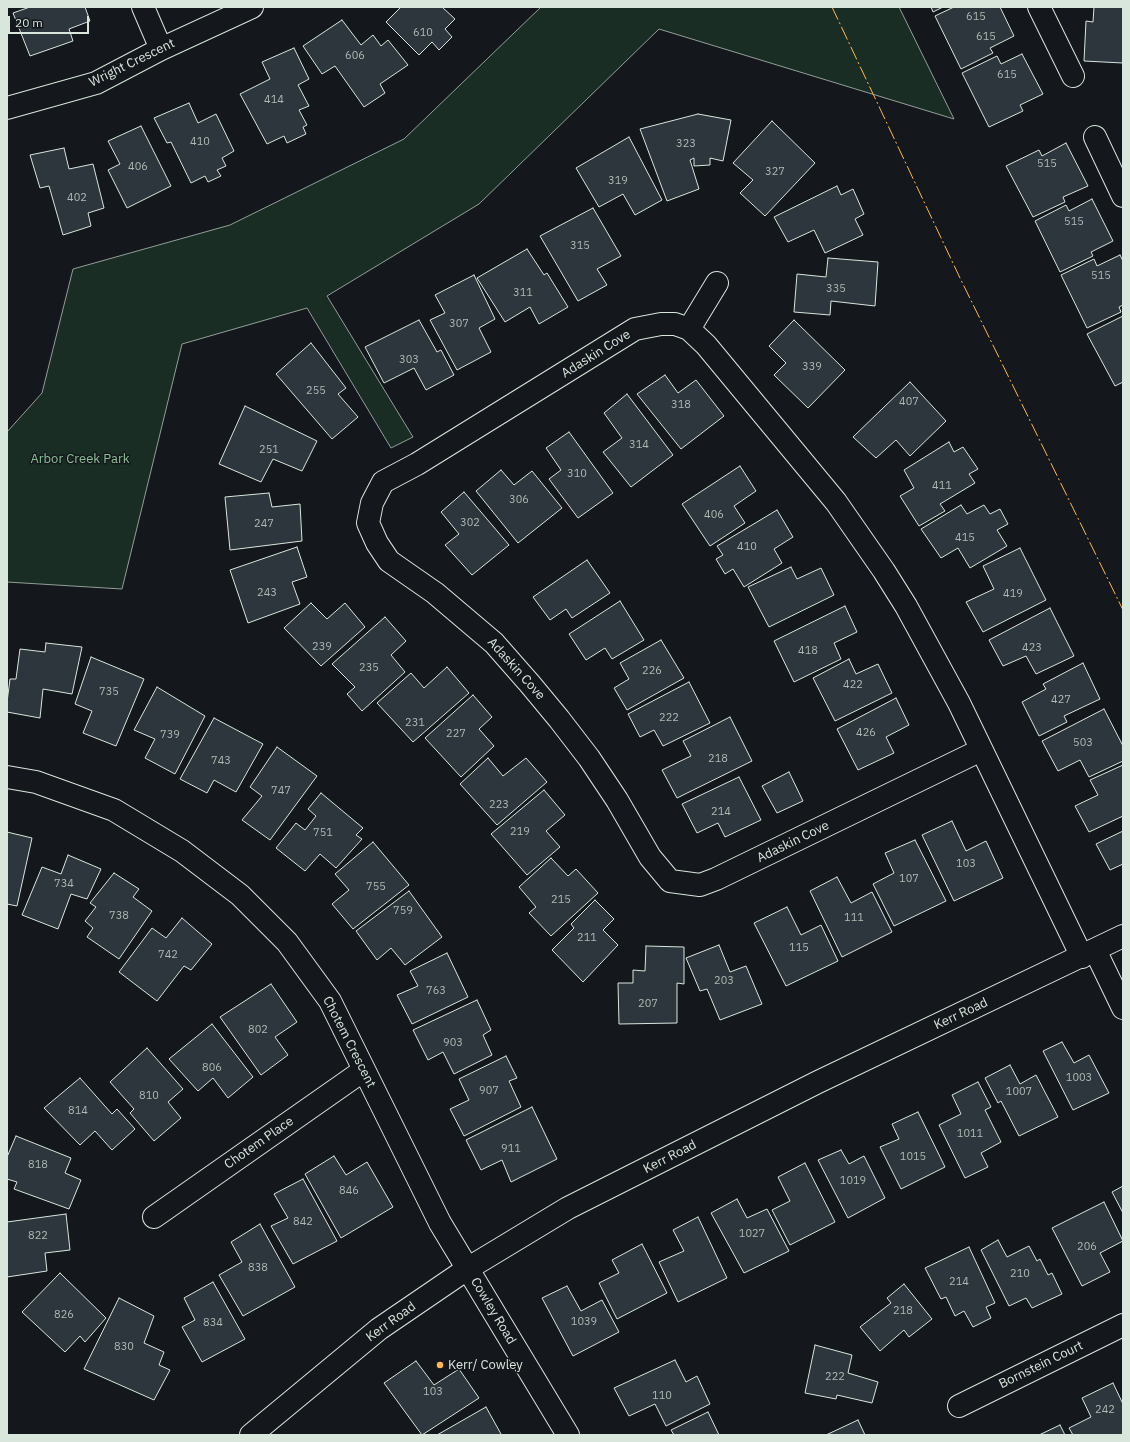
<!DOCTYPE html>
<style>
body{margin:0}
#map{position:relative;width:1130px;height:1442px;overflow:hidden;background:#14181c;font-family:"IBM Plex Sans",sans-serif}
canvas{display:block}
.frame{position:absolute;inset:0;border:8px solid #d8e6dc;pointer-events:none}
.scale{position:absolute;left:8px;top:16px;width:81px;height:18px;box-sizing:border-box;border:2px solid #d8e6dc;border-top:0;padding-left:5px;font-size:12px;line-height:14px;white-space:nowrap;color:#d8e6dc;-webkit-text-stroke:3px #14181c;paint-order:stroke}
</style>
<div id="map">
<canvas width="1130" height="1442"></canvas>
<div class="frame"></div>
<div class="scale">20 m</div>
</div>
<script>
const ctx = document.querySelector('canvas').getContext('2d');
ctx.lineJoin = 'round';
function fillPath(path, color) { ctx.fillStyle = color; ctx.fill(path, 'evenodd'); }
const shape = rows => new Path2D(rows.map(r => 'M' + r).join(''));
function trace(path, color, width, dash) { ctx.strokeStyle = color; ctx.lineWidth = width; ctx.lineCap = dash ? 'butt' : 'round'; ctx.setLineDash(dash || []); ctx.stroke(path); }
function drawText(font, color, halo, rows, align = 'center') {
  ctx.font = font + ' "IBM Plex Sans",sans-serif'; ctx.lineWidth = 3; ctx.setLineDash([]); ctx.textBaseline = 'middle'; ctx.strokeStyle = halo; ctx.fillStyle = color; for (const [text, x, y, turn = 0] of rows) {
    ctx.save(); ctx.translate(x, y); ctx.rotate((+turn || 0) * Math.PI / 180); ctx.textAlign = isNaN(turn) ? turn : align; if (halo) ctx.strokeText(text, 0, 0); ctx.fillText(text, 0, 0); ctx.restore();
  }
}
const green = shape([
 [541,7,899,7,954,119,659,29,479,204,327,296,413,437,391,448,307,308,182,344,122,589,7,582,7,432,42,393,73,269,230,225,404,139,541,7]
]);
const building = shape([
 [30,7,85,7,90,21,69,29,73,41,30,56,13,13,30,7],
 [401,7,442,7,455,19,445,29,452,37,439,50,432,42,419,55,386,22,401,7],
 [931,7,943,7,933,12,931,7],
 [954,7,1000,7,1014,36,990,48,993,53,961,69,935,16,954,7],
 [1094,7,1123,7,1123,63,1084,61,1086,21,1093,22,1094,7],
 [342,20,361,45,373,35,381,46,388,40,408,65,380,84,385,93,364,107,335,66,322,74,303,46,342,20],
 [294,48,309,79,298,85,309,106,299,110,307,125,303,127,306,134,287,143,284,136,267,144,240,94,270,79,262,62,294,48],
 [1022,54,1043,94,1020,105,1023,111,989,127,962,73,997,56,1001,64,1022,54],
 [189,103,198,123,216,114,234,151,222,158,226,166,217,170,221,176,208,182,205,176,191,183,171,142,167,143,154,118,189,103],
 [698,114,731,120,723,161,710,158,710,165,694,166,694,158,690,160,699,189,667,201,640,129,698,114],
 [772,121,815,163,765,216,740,193,753,180,733,163,772,121],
 [141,126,171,186,127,208,108,170,120,164,108,141,141,126],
 [629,137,662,200,635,215,623,194,599,207,576,168,629,137],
 [1066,143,1088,186,1063,197,1065,202,1033,217,1006,166,1039,150,1042,156,1066,143],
 [64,148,69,169,93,164,104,208,88,213,91,226,63,235,49,186,40,188,30,155,64,148],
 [837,186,841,195,853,189,864,214,855,219,863,235,825,253,814,230,788,242,774,217,837,186],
 [1092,199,1113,241,1091,252,1093,256,1060,272,1035,221,1066,205,1069,211,1092,199],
 [593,208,621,256,597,269,607,285,578,301,540,236,593,208],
 [527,249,544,275,547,273,568,307,539,324,530,307,505,322,477,278,527,249],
 [1120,255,1123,261,1123,305,1119,307,1121,312,1087,328,1061,275,1094,259,1097,266,1120,255],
 [828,258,878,262,875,306,831,301,830,315,794,312,797,274,826,277,828,258],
 [474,275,495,319,479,328,491,352,457,370,430,320,445,313,435,295,474,275],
 [1123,316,1123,382,1115,386,1087,334,1123,316],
 [419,320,437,352,441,350,454,375,426,390,414,368,384,383,365,347,419,320],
 [794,320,845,370,808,408,774,375,786,363,769,346,794,320],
 [311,343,346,388,338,394,358,417,332,439,276,374,311,343],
 [665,375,678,393,696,380,724,416,681,449,637,394,665,375],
 [910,382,946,421,910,456,896,440,876,458,853,437,910,382],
 [627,394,673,455,631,487,603,452,622,438,604,413,627,394],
 [245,406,317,441,302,471,273,459,261,482,219,464,245,406],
 [569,432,613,493,578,518,549,479,561,470,546,448,569,432],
 [949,442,954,452,963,447,978,469,969,474,975,483,940,504,945,511,919,526,900,496,914,488,904,470,949,442],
 [740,466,756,491,734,506,745,523,710,546,682,504,740,466],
 [501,470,514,485,532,471,562,508,518,543,476,491,501,470],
 [464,492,509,545,472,575,445,545,459,534,441,512,464,492],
 [269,493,272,507,300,504,302,541,230,550,225,497,269,493],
 [961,505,967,514,984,505,990,514,1000,509,1008,524,997,530,1007,546,970,568,958,548,941,558,921,529,961,505],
 [777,510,793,537,774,549,782,563,744,587,733,569,725,574,716,559,723,555,717,546,777,510],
 [297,547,307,577,292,582,300,604,248,623,230,570,297,547],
 [1020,548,1046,600,983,632,966,602,994,589,983,566,1020,548],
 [587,560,610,593,572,618,566,609,550,620,533,597,587,560],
 [791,567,797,579,821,568,834,595,769,627,748,587,791,567],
 [620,601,644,640,612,659,605,648,586,660,569,634,620,601],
 [311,603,327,619,345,603,365,627,321,666,284,628,311,603],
 [845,606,857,632,834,643,841,659,794,682,774,641,845,606],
 [1050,608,1074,656,1036,674,1026,656,1003,666,989,640,1050,608],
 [385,617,406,641,391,655,405,672,362,711,347,694,355,687,332,664,385,617],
 [661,640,684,678,627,710,614,688,629,679,620,663,661,640],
 [46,643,82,647,72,694,43,689,40,718,7,712,7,702,10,679,16,679,20,649,45,652,46,643],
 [91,657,144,679,116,746,83,733,92,711,75,704,91,657],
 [849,659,856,674,878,664,892,693,835,721,813,678,849,659],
 [1083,663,1100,699,1064,716,1067,722,1039,736,1022,702,1046,689,1043,684,1083,663],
 [447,667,469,693,413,742,377,703,411,673,424,688,447,667],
 [689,682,710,723,663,746,654,730,640,737,628,714,689,682],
 [157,687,205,716,175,774,145,758,155,739,134,730,157,687],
 [473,695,492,717,479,729,494,746,461,777,425,738,473,695],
 [896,698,909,725,886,737,894,753,858,770,837,729,896,698],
 [1104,709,1123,746,1123,761,1089,777,1080,760,1058,771,1042,741,1104,709],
 [730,717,752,761,677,798,662,770,691,756,683,741,730,717],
 [214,718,263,744,236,792,214,780,207,793,180,779,214,718],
 [277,747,317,776,270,840,242,820,262,796,250,787,277,747],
 [488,758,503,776,526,758,547,782,497,825,460,784,488,758],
 [1123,765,1123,816,1089,832,1075,806,1098,795,1090,780,1123,765],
 [789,772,803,801,777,813,762,786,789,772],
 [739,777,761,820,725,837,718,823,697,833,682,804,739,777],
 [544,790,565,815,546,831,560,847,527,875,491,834,544,790],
 [321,793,363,828,356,835,362,839,336,868,320,854,305,871,276,848,296,823,305,830,316,816,308,809,321,793],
 [952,821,966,851,986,841,1003,878,954,901,922,835,952,821],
 [1123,831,1123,864,1110,870,1096,844,1123,831],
 [7,832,32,838,17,906,7,904,7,832],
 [915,840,946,901,894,926,873,884,894,873,885,853,915,840],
 [373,842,409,885,353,929,332,904,349,890,335,874,373,842],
 [68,855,101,869,87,899,71,894,58,929,22,915,42,867,61,874,68,855],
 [551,858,568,876,576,869,598,893,551,936,529,913,536,907,519,887,551,858],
 [114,873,139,889,133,897,152,911,119,959,87,937,93,928,85,921,96,907,90,903,114,873],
 [837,877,851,903,872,892,892,932,842,957,810,891,837,877],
 [409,891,442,937,405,965,391,948,377,960,356,931,409,891],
 [595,900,614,919,603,930,618,945,583,982,552,950,574,928,571,924,595,900],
 [787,907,801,935,821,925,838,961,786,986,754,923,787,907],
 [182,918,212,944,191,970,184,966,157,1001,119,972,152,928,166,938,182,918],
 [719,945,730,972,746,966,762,1004,720,1020,707,989,700,991,686,958,719,945],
 [646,946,684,947,684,984,677,983,677,1023,619,1024,618,983,633,983,633,970,645,971,646,946],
 [447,953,468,997,412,1024,397,995,418,986,410,971,447,953],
 [271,984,297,1022,275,1037,288,1055,261,1075,220,1017,271,984],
 [477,1000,491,1030,483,1035,492,1055,454,1074,443,1052,428,1060,413,1030,477,1000],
 [212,1024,253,1077,228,1098,213,1078,198,1091,169,1059,212,1024],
 [1062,1042,1074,1063,1089,1055,1109,1093,1073,1110,1043,1051,1062,1042],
 [147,1048,183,1089,168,1102,181,1118,154,1141,130,1113,134,1109,110,1082,147,1048],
 [506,1056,517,1078,509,1081,521,1107,464,1136,450,1109,469,1100,459,1079,506,1056],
 [1010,1065,1020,1084,1036,1075,1058,1117,1019,1136,1001,1101,998,1103,985,1078,1010,1065],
 [80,1078,112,1114,117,1109,135,1129,112,1150,95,1131,80,1145,44,1108,80,1078],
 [978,1082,991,1107,985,1110,1001,1142,981,1153,988,1167,965,1178,939,1125,961,1114,952,1095,978,1082],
 [532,1107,557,1159,511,1182,502,1160,481,1170,466,1140,532,1107],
 [918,1112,945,1167,901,1189,880,1147,899,1139,892,1124,918,1112],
 [16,1136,71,1158,65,1173,81,1180,69,1209,14,1189,17,1182,7,1179,7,1157,16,1136],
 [841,1150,849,1164,864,1156,885,1198,848,1218,818,1160,841,1150],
 [334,1156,346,1175,367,1162,393,1207,341,1238,305,1174,334,1156],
 [805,1163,835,1222,790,1245,772,1210,790,1201,778,1177,805,1163],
 [303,1179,337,1241,293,1264,271,1226,288,1218,274,1194,303,1179],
 [1123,1186,1123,1213,1112,1192,1123,1186],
 [737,1199,747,1218,767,1209,789,1251,744,1273,711,1213,737,1199],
 [1104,1202,1123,1241,1100,1253,1110,1272,1082,1286,1052,1228,1104,1202],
 [66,1214,70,1250,45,1253,47,1271,7,1277,7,1222,66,1214],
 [698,1217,727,1278,678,1302,659,1262,684,1251,673,1230,698,1217],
 [260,1224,295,1287,243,1316,219,1275,242,1262,231,1242,260,1224],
 [998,1240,1007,1257,1029,1246,1037,1261,1040,1259,1048,1275,1052,1273,1062,1294,1032,1308,1026,1298,1009,1306,981,1250,998,1240],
 [642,1244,667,1293,617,1319,599,1283,619,1273,612,1260,642,1244],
 [969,1247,995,1303,986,1307,991,1318,973,1327,964,1311,955,1316,946,1297,941,1299,925,1268,969,1247],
 [60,1273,106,1318,85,1342,80,1336,65,1352,22,1312,60,1273],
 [213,1282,245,1339,202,1362,182,1327,195,1320,184,1298,213,1282],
 [904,1284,932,1319,909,1337,904,1330,880,1351,860,1327,891,1303,887,1298,904,1284],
 [567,1286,581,1311,602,1300,619,1332,573,1356,542,1298,567,1286],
 [119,1298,154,1316,144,1343,164,1352,159,1365,170,1370,154,1400,84,1369,119,1298],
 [815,1345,852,1355,848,1373,878,1382,872,1403,837,1395,836,1399,805,1393,815,1345],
 [675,1360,686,1382,697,1376,710,1404,666,1426,655,1404,629,1416,614,1388,675,1360],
 [416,1361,434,1385,459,1369,479,1398,422,1435,384,1383,416,1361],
 [1113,1383,1123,1404,1123,1435,1073,1435,1069,1428,1091,1417,1082,1398,1113,1383],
 [486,1407,501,1434,500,1435,437,1435,486,1407],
 [708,1412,719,1435,674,1435,671,1430,708,1412],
 [858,1420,865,1435,826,1435,858,1420],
 [1060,1425,1065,1435,1039,1435,1060,1425]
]);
const minor = shape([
 [143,7,161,49],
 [1039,7,1073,76],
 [7,108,96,83,161,49,252,7],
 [1095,137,1123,196],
 [689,329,717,283],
 [981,750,716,879,700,885,670,881,650,857,617,800,589,758,559,719,530,684,494,643,435,593,389,561,377,543,368,523,372,503,383,482,417,464,635,329,661,324,675,324,689,329,706,345,836,502,884,571,906,606,959,703,1082,957],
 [7,777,36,782,114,810,182,851,240,895,287,942,330,1001,440,1223,568,1435],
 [1095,950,1123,1008],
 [154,1217,364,1070],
 [959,1406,1123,1325]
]);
const tertiary = shape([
 [251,1435,379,1329,467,1269,568,1208,818,1082,1123,936]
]);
const power = shape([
 [832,7,960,278,1123,610]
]);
const markers = [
 [440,1365,4,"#ffb74d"]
];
const numberNames = [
 ["615",976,17],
 ["610",423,33],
 ["615",986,37],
 ["606",355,56],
 ["615",1007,75],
 ["414",274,100],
 ["410",200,142],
 ["323",686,144],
 ["515",1047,164],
 ["406",138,167],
 ["327",775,172],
 ["319",618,181],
 ["402",77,198],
 ["515",1074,222],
 ["315",580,246],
 ["515",1101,276],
 ["335",836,289],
 ["311",523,293],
 ["307",459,324],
 ["303",409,360],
 ["339",812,367],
 ["255",316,391],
 ["407",909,402],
 ["318",681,405],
 ["314",639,445],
 ["251",269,450],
 ["310",577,474],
 ["411",942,486],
 ["306",519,500],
 ["406",714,515],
 ["302",470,523],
 ["247",264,524],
 ["415",965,538],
 ["410",747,547],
 ["243",267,593],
 ["419",1013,594],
 ["239",322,647],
 ["423",1032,648],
 ["418",808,651],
 ["235",369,668],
 ["226",652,671],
 ["422",853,685],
 ["735",109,692],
 ["427",1061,700],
 ["222",669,718],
 ["231",415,723],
 ["426",866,733],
 ["227",456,734],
 ["739",170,735],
 ["503",1083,743],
 ["218",718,759],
 ["743",221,761],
 ["747",281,791],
 ["223",499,805],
 ["214",721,812],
 ["219",520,832],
 ["751",323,833],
 ["103",966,864],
 ["107",909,879],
 ["734",64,884],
 ["755",376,887],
 ["215",561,900],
 ["759",403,911],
 ["738",119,916],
 ["111",854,918],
 ["211",587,938],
 ["115",799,948],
 ["742",168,955],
 ["203",724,981],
 ["763",436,991],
 ["207",648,1004],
 ["802",258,1030],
 ["903",453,1043],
 ["806",212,1068],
 ["1003",1079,1078],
 ["907",489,1091],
 ["1007",1019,1092],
 ["810",149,1096],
 ["814",78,1111],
 ["1011",970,1134],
 ["911",511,1149],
 ["1015",913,1157],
 ["818",38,1165],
 ["1019",853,1181],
 ["846",349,1191],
 ["842",303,1222],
 ["1027",752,1234],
 ["822",38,1236],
 ["206",1087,1247],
 ["838",258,1268],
 ["210",1020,1274],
 ["214",959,1282],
 ["218",903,1311],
 ["826",64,1315],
 ["1039",584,1322],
 ["834",213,1323],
 ["830",124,1347],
 ["222",835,1377],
 ["103",433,1392],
 ["110",662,1396],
 ["242",1105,1410]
];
const streetNames = [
 ["Wright Crescent",132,63,-26],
 ["Adaskin Cove",596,354,-32],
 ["Adaskin Cove",516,669,48],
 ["Adaskin Cove",793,842,-26],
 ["Kerr Road",961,1014,-25],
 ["Chotem Crescent",349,1042,63],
 ["Chotem Place",259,1143,-35],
 ["Kerr Road",670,1157,-27],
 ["Cowley Road",493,1311,59],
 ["Kerr Road",391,1322,-36],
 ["Bornstein Court",1041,1365,-26]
];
const parkNames = [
 ["Arbor Creek Park",80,459]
];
const poiNames = [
 ["Kerr/ Cowley",448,1365]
];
fillPath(green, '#1a2d24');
trace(green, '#939e99', 1);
fillPath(building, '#2c363c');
trace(building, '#d8e6dc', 1);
trace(minor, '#d8e6dc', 24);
trace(tertiary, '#d8e6dc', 24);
trace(minor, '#14181c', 22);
trace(tertiary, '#14181c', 22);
trace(power, '#ffb74d', 1, [14, 3, 2, 3]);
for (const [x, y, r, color] of markers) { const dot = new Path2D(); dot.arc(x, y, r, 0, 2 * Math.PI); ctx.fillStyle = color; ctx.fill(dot); trace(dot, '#14181c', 1.5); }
drawText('11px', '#adbab4', null, numberNames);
drawText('13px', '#d8e6dc', '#14181c', streetNames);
drawText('13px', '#8ac095', '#14181c', parkNames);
drawText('13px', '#d8e6dc', '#14181c', poiNames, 'left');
</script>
